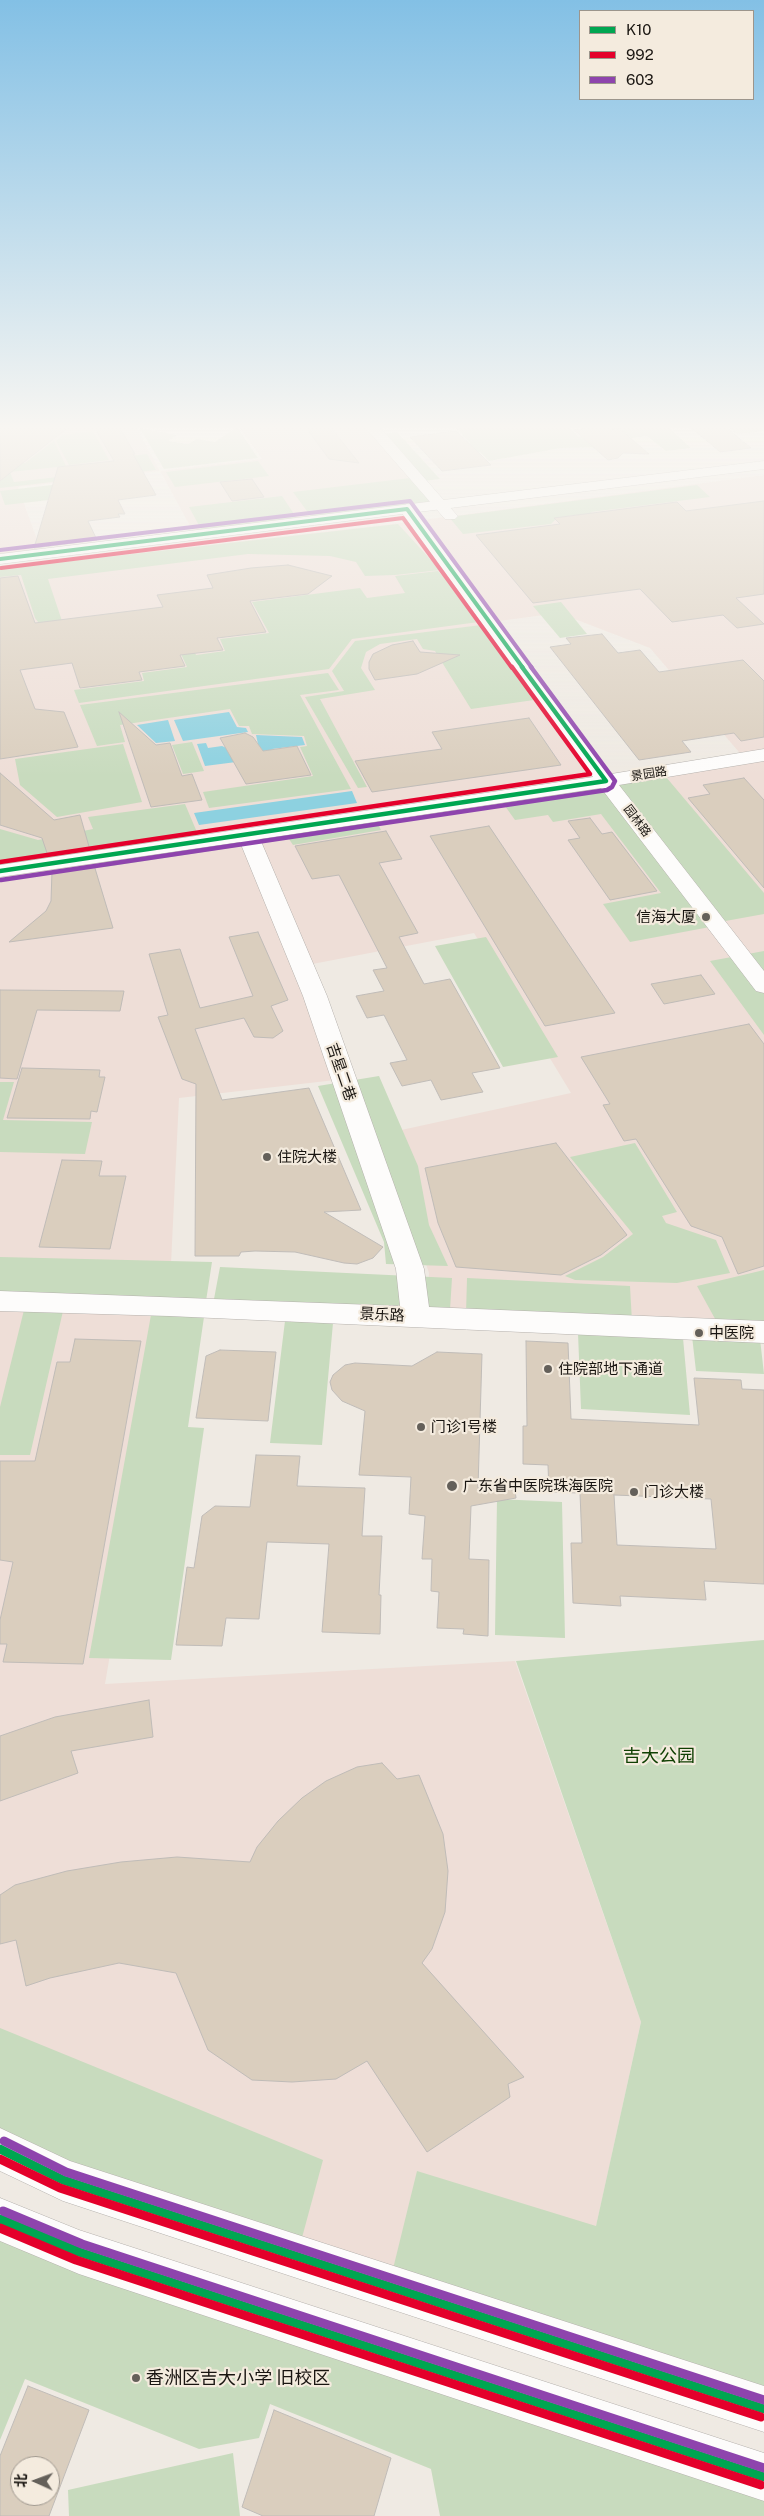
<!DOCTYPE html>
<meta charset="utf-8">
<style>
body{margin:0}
#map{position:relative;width:764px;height:2516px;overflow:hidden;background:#efeae3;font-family:"Public Sans","Noto Sans SC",sans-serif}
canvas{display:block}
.legend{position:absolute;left:579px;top:10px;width:175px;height:90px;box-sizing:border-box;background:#f4ebde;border:1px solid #9c958c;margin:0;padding:6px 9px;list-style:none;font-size:15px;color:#191511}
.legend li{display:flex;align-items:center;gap:10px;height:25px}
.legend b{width:25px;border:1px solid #9c958c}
.north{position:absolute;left:10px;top:2456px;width:50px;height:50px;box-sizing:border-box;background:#f4ebde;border:1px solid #9c958c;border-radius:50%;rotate:272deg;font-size:14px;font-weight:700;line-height:20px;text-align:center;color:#191511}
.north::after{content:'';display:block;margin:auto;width:18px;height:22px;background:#64605a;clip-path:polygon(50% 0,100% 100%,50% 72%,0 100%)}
</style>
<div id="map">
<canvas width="764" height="2516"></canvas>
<ul class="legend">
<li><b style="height:6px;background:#00a651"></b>K10</li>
<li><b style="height:6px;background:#e4002b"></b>992</li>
<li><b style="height:6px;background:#8e44ad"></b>603</li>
</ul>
<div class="north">北</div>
</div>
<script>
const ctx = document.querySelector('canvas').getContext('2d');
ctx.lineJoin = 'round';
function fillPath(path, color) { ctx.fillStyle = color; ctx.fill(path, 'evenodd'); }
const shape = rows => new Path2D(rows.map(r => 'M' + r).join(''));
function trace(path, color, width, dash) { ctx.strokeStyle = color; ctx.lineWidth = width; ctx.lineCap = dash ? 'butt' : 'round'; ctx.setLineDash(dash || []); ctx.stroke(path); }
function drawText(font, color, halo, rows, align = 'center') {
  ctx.font = font + ' "Public Sans","Noto Sans SC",sans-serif'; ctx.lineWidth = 4.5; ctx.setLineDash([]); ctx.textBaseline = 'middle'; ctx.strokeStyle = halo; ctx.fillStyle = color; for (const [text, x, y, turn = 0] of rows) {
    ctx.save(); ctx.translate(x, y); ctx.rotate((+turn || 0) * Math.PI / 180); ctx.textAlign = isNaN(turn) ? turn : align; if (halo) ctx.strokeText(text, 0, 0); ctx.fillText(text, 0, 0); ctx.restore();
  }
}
const commercial = shape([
 [0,425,135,425,160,471,262,459,238,425,370,425,441,505,195,535,160,471,18,487,42,553,0,559],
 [764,475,764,1332,426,1317,429,1273,383,1134,571,1093,474,933,302,966,344,1079,179,1098,169,1305,105,1684,515,1661,641,2022,570,2345,0,2148,0,568,400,523],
 [559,613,650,648,744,758,606,781,492,622]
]);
const green = shape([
 [453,425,566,425,579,437,597,435,612,447,561,448,489,461,480,452,451,455,470,443],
 [608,425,666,425,691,448,666,451,647,436,631,438,620,428,612,429],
 [726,425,764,425,764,431,737,434],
 [237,427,258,458,164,469,140,428,177,435,168,441,188,444,197,439,215,442],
 [93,431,109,460,69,465,56,441,63,435],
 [397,432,440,479,424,481,382,434],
 [54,441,66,466,10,472,14,482,120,470,114,458,147,454,156,470,0,488,0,444,4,460,25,463],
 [258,461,269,476,175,487,166,472],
 [410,478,431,503,312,518,293,492],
 [78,482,85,496,5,505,0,491],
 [697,485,710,497,591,512,596,518,572,515,555,520,551,524,463,534,449,517],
 [282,496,298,520,202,531,189,507],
 [398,524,440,570,395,575,365,576,356,562,330,556,248,554,48,579,64,627,42,627,35,618,21,575,0,577,0,569],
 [438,571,486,621,352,639,329,669,79,703,74,690,144,681,142,673,187,667,181,654,186,632,196,655,225,651,220,639,269,633,252,602,360,588,367,598,405,593,395,576],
 [561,602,587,634,560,638,533,606],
 [489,624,541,699,471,709,435,651,423,649,417,639,380,644,366,652,361,668,375,690,320,699,367,787,358,788,305,697,344,691,332,671,355,641],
 [328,673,339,690,300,695,351,789,209,808,203,792,313,776,300,747,307,746,304,736,252,734,249,726,239,726,230,709,120,725,125,742,97,746,80,705],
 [192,742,204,771,183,774,172,745],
 [123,744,142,802,57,817,20,785,15,759],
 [666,777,764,893,764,914,720,922,614,785],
 [605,783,710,927,630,942,603,904,661,893,601,814,553,822,548,815,515,820,500,799],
 [185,804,199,837,0,868,0,829,38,840,93,829,88,817],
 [374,816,381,830,293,845,289,839,105,867,102,857],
 [486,937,558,1057,503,1067,435,946],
 [764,951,764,1035,710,961],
 [379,1076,418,1166,429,1225,448,1266,386,1264,384,1242,318,1086],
 [0,1082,14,1082,3,1120,92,1122,85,1154,0,1152],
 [635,1143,677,1212,662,1216,666,1223,716,1240,730,1273,677,1283,575,1280,565,1276,603,1257,633,1234,570,1157],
 [0,1257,212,1262,206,1301,0,1295],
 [220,1267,452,1278,450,1310,214,1299],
 [764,1270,764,1328,719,1326,697,1286],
 [467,1278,630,1286,632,1322,466,1314],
 [24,1310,63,1311,30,1455,0,1455,0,1407],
 [151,1315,204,1317,188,1427,204,1428,171,1660,89,1658],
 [285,1321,333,1323,322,1445,270,1443],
 [578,1333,683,1338,690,1415,581,1409],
 [692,1336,760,1339,764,1374,696,1371],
 [497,1499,562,1502,565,1638,495,1635],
 [764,1640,764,2409,391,2277,417,2171,596,2226,641,2022,516,1661],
 [0,2028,323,2160,300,2245,0,2138],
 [0,2226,764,2485,764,2516,440,2516,431,2469,270,2404,259,2438,199,2449,25,2379,0,2440],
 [233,2453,240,2516,69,2516,68,2490]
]);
const water = shape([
 [229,712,237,727,246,728,248,732,183,741,174,720],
 [168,720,175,741,156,743,137,725],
 [256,735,302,737,305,745,272,749,275,757,205,766,197,744,206,743,208,748,222,746,233,751,253,747,258,744],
 [352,791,357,803,199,825,194,813]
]);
const building = shape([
 [0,425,71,425,0,481,0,425],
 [93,425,118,425,135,454,133,454,156,495,118,500,125,514,118,514,120,517,88,521,97,540,34,548,58,467,114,461,93,425],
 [304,425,329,425,359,463,329,459,304,425],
 [688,425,723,425,751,448,720,452,688,425],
 [606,426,611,430,620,429,649,454,623,453,618,458,608,460,574,430,606,426],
 [456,431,474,448,491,465,442,471,410,437,456,431],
 [252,479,264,497,232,501,220,482,252,479],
 [764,501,764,594,736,598,764,624,737,628,723,615,672,622,640,589,533,603,476,535,560,524,554,518,677,502,686,511,764,501],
 [288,565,332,576,308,594,250,601,266,632,217,638,223,650,180,655,185,666,139,672,142,680,80,688,72,663,20,670,35,709,64,712,78,747,0,759,0,578,18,576,35,623,163,607,157,595,213,588,207,575,251,568,288,565],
 [602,634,618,653,640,650,659,672,743,660,764,681,764,737,741,741,734,733,682,741,691,752,639,760,550,647,571,644,566,638,602,634],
 [413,641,420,652,460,655,417,674,375,680,369,669,369,662,373,654,392,645,413,641],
 [119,712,156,745,170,743,182,776,192,774,202,800,151,807,119,712],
 [529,718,561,765,372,792,355,761,442,749,432,732,529,718],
 [245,733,253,737,263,751,297,746,311,775,246,784,220,738,245,733],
 [0,773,54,820,80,815,90,850,48,856,42,838,0,825,0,773],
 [744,778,764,800,764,888,688,798,710,794,703,785,744,778],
 [590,818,602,834,612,832,657,891,610,900,568,840,580,838,568,821,590,818],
 [489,826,615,1013,545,1026,430,836,489,826],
 [386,831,402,859,379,863,418,933,399,937,424,984,450,979,500,1068,472,1073,483,1092,441,1100,431,1080,402,1086,390,1063,407,1060,384,1015,367,1018,356,996,384,991,373,970,387,968,339,875,312,879,295,846,386,831],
 [94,865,113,928,9,942,46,911,51,901,52,871,94,865],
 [258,932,288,1000,271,1006,283,1031,273,1038,254,1037,244,1018,195,1029,222,1100,309,1088,361,1210,324,1212,383,1247,373,1258,357,1264,344,1263,295,1252,255,1251,241,1252,239,1256,195,1256,196,1084,182,1079,158,1017,168,1015,149,954,180,949,200,1008,253,996,229,937,258,932],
 [701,975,715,994,664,1004,651,984,701,975],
 [0,990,124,991,120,1011,37,1010,17,1079,0,1078,0,990],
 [749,1024,764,1044,764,1266,738,1274,722,1237,691,1226,636,1139,624,1141,603,1105,610,1104,581,1057,749,1024],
 [22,1068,100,1070,99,1077,105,1077,97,1112,91,1111,90,1119,7,1118,22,1068],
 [556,1143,627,1235,601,1255,561,1275,456,1267,438,1223,425,1168,556,1143],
 [62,1160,102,1161,99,1176,126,1176,110,1249,39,1247,62,1160],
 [75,1339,141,1341,83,1664,3,1662,7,1644,0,1644,0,1620,13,1562,0,1560,0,1461,35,1461,57,1362,70,1362,75,1339],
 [526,1341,568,1343,571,1419,699,1425,694,1378,741,1380,742,1389,764,1390,764,1584,704,1581,706,1600,620,1596,621,1606,573,1603,571,1543,582,1543,580,1493,549,1492,548,1465,523,1464,523,1426,527,1426,526,1341],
 [614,1495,711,1499,716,1549,617,1545,614,1495],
 [220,1350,276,1352,268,1421,196,1418,206,1356,220,1350],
 [437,1352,482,1354,478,1488,515,1490,516,1498,471,1506,469,1559,489,1560,488,1636,463,1634,464,1629,437,1628,439,1592,431,1591,432,1559,422,1559,425,1516,409,1514,411,1477,359,1475,365,1411,342,1401,332,1390,330,1382,333,1375,345,1365,355,1363,412,1366,437,1352],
 [256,1455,300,1456,297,1486,365,1488,362,1536,382,1536,379,1595,381,1595,380,1634,322,1632,329,1544,267,1542,259,1619,226,1618,222,1646,176,1645,187,1567,194,1568,202,1516,215,1506,250,1507,256,1455],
 [149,1700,153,1737,71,1751,78,1773,0,1801,0,1736,55,1717,149,1700],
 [382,1763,397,1779,419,1775,443,1834,448,1871,445,1912,432,1949,422,1963,524,2077,508,2084,510,2097,427,2152,367,2061,336,2079,292,2082,252,2080,208,2050,176,1973,119,1963,50,1978,26,1986,16,1940,0,1944,0,1895,15,1885,67,1871,121,1862,177,1857,250,1862,257,1847,278,1821,302,1798,326,1781,357,1767,382,1763],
 [28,2386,89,2410,49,2516,0,2516,0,2456,28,2386],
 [20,2466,50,2466,50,2496,20,2496,20,2466],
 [274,2410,391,2458,374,2516,263,2516,242,2507,274,2410]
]);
const minor = shape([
 [363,425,378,425,455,513,458,516,455,519,445,519,363,425],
 [407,504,412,506,611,774,764,749,764,761,619,785,764,971,764,993,756,991,601,788,260,839,327,996,424,1269,429,1307,764,1321,764,1343,169,1316,0,1311,0,1291,400,1306,396,1269,303,996,240,842,0,877,0,865,593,777,399,509,407,504]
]);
const primary = shape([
 [764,461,764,469,0,564,0,554,764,461],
 [0,2128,70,2161,764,2386,764,2432,63,2201,0,2171,0,2128],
 [0,2198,79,2230,764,2453,764,2501,79,2274,0,2241,0,2198]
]);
const bus1Far2 = shape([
 [0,559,407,509,523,668]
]);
const bus1Far1 = shape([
 [0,871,606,781,522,667]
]);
const bus1 = shape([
 [0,2149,63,2180,764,2409],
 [0,2219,79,2252,764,2477]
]);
const bus2Far2 = shape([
 [1,568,403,518,512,668]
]);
const bus2Far1 = shape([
 [0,862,590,774,512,667]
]);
const bus2 = shape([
 [0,2159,60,2188,761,2417],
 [0,2228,76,2260,761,2485]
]);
const bus3Far2 = shape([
 [0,550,410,501,532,668]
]);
const bus3Far1 = shape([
 [1,880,607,790,612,787,615,781,531,667]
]);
const bus3 = shape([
 [4,2141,66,2172,764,2400],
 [3,2211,82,2244,764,2468]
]);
const markers = [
 [706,917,5,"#64605a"],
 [267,1157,5,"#64605a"],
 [699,1333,5,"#64605a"],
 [548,1369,5,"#64605a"],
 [421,1427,5,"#64605a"],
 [452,1486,6,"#64605a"],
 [634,1492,5,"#64605a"],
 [136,2378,5,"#64605a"]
];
const farStreetnames = [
 ["景园路",649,774,-9],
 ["园林路",637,821,53]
];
const poiNames = [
 ["信海大厦",696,917,"right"],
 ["住院大楼",277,1157],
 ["中医院",709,1333],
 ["住院部地下通道",558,1369],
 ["门诊1号楼",431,1427],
 ["广东省中医院珠海医院",463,1486],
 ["门诊大楼",644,1492]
];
const streetNames = [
 ["吉星二巷",341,1072,71],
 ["景乐路",382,1315,3]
];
const nearParknames = [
 ["吉大公园",659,1756]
];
const nearPoinames = [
 ["香洲区吉大小学 旧校区",146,2378]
];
fillPath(commercial, '#eeded7');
fillPath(green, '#c8dbbe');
fillPath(water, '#8dd1e0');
fillPath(building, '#dacebe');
trace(building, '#c0bcb8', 1);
trace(minor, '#b5b1ad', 1);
trace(primary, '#b5b1ad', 1);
fillPath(minor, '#fdfcfb');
fillPath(primary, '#fdfcfb');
trace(bus1Far2, '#00a651', 4);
trace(bus1Far1, '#00a651', 4.5);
trace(bus1, '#00a651', 9);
trace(bus2Far2, '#e4002b', 4);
trace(bus2Far1, '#e4002b', 4.5);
trace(bus2, '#e4002b', 9);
trace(bus3Far2, '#8e44ad', 4);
trace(bus3Far1, '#8e44ad', 4.5);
trace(bus3, '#8e44ad', 9);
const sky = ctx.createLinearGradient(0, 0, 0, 777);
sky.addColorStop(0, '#83c0e5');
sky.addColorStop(0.55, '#f8f6f2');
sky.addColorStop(1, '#f8f6f200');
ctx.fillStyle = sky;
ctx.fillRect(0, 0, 764, 777);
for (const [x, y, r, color] of markers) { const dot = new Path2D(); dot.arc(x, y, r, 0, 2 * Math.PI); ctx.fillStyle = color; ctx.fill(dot); trace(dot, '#f4ebde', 2); }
drawText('12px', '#191511', '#f4ebde', farStreetnames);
drawText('15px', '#191511', '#f4ebde', poiNames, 'left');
drawText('15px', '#191511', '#f4ebde', streetNames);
drawText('18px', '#0f4002', '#f4ebde', nearParknames);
drawText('18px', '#191511', '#f4ebde', nearPoinames, 'left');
</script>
